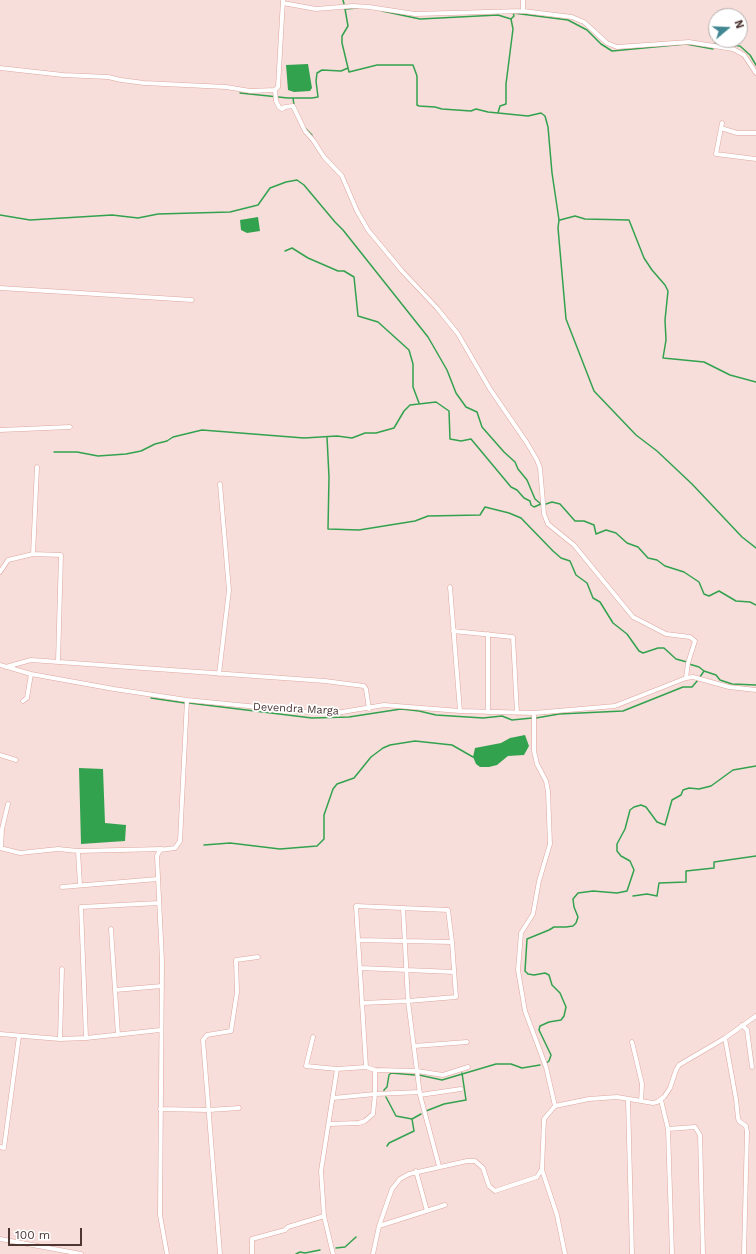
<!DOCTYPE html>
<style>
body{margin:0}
#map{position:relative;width:756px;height:1254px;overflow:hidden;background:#f7deda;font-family:"Work Sans",sans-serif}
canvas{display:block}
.north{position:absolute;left:708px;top:8px;width:40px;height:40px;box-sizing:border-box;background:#fff;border:1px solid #b8afad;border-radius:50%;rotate:71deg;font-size:11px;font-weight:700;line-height:16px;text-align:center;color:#4e3633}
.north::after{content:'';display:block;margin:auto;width:14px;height:18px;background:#418792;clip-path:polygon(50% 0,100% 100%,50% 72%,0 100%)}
.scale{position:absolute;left:8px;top:1228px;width:74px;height:18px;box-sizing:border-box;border:2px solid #4e3633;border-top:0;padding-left:5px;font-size:12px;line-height:14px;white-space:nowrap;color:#4e3633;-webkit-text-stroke:3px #fff;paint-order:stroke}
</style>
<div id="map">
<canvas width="756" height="1254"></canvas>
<div class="north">N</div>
<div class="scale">100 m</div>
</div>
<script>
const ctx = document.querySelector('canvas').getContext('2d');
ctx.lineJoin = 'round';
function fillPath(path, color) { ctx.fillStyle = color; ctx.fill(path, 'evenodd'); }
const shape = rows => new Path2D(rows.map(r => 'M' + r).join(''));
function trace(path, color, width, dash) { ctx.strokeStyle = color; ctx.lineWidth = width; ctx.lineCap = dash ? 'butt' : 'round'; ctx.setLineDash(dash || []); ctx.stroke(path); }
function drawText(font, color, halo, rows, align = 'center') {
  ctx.font = font + ' "Work Sans",sans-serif'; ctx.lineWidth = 3.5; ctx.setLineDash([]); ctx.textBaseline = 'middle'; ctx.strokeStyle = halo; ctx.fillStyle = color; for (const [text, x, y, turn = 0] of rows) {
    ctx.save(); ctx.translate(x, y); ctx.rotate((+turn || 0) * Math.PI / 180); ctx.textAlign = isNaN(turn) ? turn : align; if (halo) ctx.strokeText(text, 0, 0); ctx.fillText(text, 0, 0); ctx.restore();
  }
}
const water = shape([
 [308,64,312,88,310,91,294,92,288,90,286,65],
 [258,217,260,231,247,233,241,230,240,220],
 [525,735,529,746,524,755,508,756,497,765,489,767,480,767,476,764,473,757,475,748,501,743,510,738],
 [79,768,103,769,105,823,126,825,125,841,81,844]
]);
const stream = shape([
 [343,0,344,4],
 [358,8,345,9,348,26,342,36,342,43,349,72,377,65,413,65,417,76,417,105,419,106,435,107,442,109,471,111,476,109,488,112,528,116,541,113,545,116,548,127,552,173,559,220,558,228,566,319,594,391,636,435,657,451,692,484,742,537,756,548],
 [382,11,420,19,498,15,511,19,514,16,513,13,568,20,587,30,601,44,612,51,686,44,713,49],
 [715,43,740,46,750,55,756,65],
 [240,93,288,98,312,98,318,97,316,81,317,73,322,70,341,71,348,68],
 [293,98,294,105],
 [498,113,500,106,506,104,506,84,513,29,511,19],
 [305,128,312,135],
 [0,215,30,220,112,215,138,218,158,214,230,212,258,205,270,188,286,182,297,180,304,185,335,222,343,230,428,337,447,370,456,393,466,407,477,412,482,427,504,452,515,462,518,469,527,480,535,499,541,504,534,507,531,505,530,501,524,498,517,490,511,487,471,439,461,441,450,439,449,411,436,402,410,405,404,411,394,428,376,433,365,433,352,438,337,436,304,438,202,430,173,437,167,441,155,444,141,451,126,454,98,456,77,452,54,452],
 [560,220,575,216,585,219,629,220,644,258,652,270,665,285,668,291,665,320,666,340,663,358,704,362,730,375,756,382],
 [285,251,292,248,308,258,338,271,344,271,354,277,358,316,378,322,409,350,413,364,413,387,419,403],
 [327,437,329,477,328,529,359,530,415,521,428,516,480,515,485,507,509,513,521,518,553,551,561,558,570,561,576,575,587,583,593,598,600,602,613,623,627,634,639,651,643,653,658,648,664,648,676,659,687,662],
 [546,504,552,502,560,504,575,521,584,521,594,525,596,534,606,530,616,533,627,543,638,547,648,558,657,560,665,566,684,572,699,582,704,594,709,596,719,591,736,601,750,602,756,605],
 [689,664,699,667,704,671,716,675,720,680,732,684,756,685],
 [700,677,704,671],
 [151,698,185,703],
 [189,703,312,718,349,717,401,709,419,711,436,715,483,718,502,716,512,720,532,718],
 [536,718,559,714,623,711,683,687,692,687,698,680],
 [204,845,230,843,280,849,317,846,324,839,324,815,333,789,337,784,354,778,371,757,383,748,390,745,415,741,452,745,473,757],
 [633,896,647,894,657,896,659,883,686,882,686,871,714,868,714,862,756,856],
 [545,1064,549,1061,551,1055,539,1030,540,1026,549,1022,561,1020,564,1016,566,1007,560,993,552,985,549,975,545,973,534,975,528,974,525,971,527,939,549,930,554,927,566,927,573,926,576,923,578,917,574,907,573,899,578,893,593,891,617,893,627,891,634,870,630,861,621,856,617,851,617,844,625,829,630,810,634,807,641,805,646,807,657,822,665,825,672,800,681,795,683,790,689,788,699,789,711,786,733,770,756,766],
 [419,1075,442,1080,496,1064,511,1064,522,1068,540,1065],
 [384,1093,384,1090,387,1087,389,1075,391,1073,415,1075],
 [386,1097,396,1116,412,1119],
 [426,1111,444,1104,466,1100,462,1073],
 [387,1146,389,1143,414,1131,412,1119,421,1114],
 [336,1248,345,1247,356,1237],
 [296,1254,300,1252,305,1253,320,1250]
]);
const street = shape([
 [283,3,316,9,353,6,369,7,415,14,523,11,572,17,584,22,607,43,617,47,689,42,733,49,744,55,756,73],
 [523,11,523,0],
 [0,68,63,75,108,77,121,80,144,83,226,87,250,91,275,90,278,87,283,0],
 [275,90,276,101,279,107,282,109,285,107,293,106,294,108,305,131,313,140,324,157,342,176,357,211,368,230,402,271,437,308,458,334,490,389,527,443,537,460,540,468,544,514,548,524,574,545,633,617,666,634,690,637,695,641,688,663,686,678],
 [722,123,716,154,756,159],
 [721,128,737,133,756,133],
 [0,288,192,300],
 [0,430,70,427],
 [33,554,37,467],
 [0,572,8,560,33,554,61,555,58,662],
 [450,587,460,711],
 [453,631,513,637,517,713],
 [0,665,31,674,114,689,187,700,309,712,342,712,384,705,460,711,534,713,615,706,686,678,693,677,729,687,756,690],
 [6,667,31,660,325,681,364,686,366,689,369,709],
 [219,674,229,590,220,484],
 [23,701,27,698,31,674],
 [488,712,488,634],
 [534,713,534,751,537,764,546,781,548,791,550,844,539,881,533,914,521,933,518,970,525,1011,546,1067,555,1106],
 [0,755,16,760],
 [0,848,20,853,58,849,78,851,162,849],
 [1,848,2,829,8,804],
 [78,851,80,885],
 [62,887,158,879],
 [403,908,408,1001,456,997,452,942],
 [111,929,118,1035],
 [358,940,452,942,448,910,356,906,366,1067],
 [360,968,454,972],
 [115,990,162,986],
 [362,1003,408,1001,420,1095,439,1166],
 [742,1025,747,1030,752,1067],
 [0,1034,60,1039,86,1038,160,1030],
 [313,1037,306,1066,337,1069,366,1067,375,1070,375,1094,333,1098],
 [86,1038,81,907,159,903],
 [725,1038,736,1099,738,1118,739,1121,746,1126,747,1132,744,1254],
 [60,1039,62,969],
 [632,1042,642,1084,641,1101],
 [414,1046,467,1042],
 [375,1070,417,1071,443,1075,468,1067],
 [420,1095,461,1089],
 [628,1100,632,1254],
 [661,1100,668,1129,672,1254],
 [160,1109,209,1110,239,1108],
 [329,1124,359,1123,365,1121,373,1114,375,1094,420,1092],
 [668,1129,695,1127,700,1135,703,1254],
 [0,1147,4,1148,19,1036],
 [542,1170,557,1215,565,1254],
 [416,1171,427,1211],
 [379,1226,445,1205],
 [0,1239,81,1254],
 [167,1254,160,1215,162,961,157,856,160,850,175,848,180,841,187,700],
 [220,1254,203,1040,207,1035,231,1031,237,992,236,960,258,957],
 [252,1254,252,1239,285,1230,288,1227,324,1216],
 [333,1254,324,1216,321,1171,337,1069],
 [373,1254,379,1226,392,1189,400,1179,409,1174,467,1161,475,1161,483,1168,489,1186,495,1191,537,1177,542,1169,544,1119,555,1106,589,1099,617,1097,653,1103,657,1102,664,1097,670,1088,676,1070,679,1065,725,1038,756,1016]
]);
const streetNames = [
 ["Devendra Marga",296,709,3]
];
fillPath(water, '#33a24f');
trace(stream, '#33a24f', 1.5);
trace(street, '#dfa59d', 5);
trace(street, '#fff', 4);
drawText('11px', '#4e3633', '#fff', streetNames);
</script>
